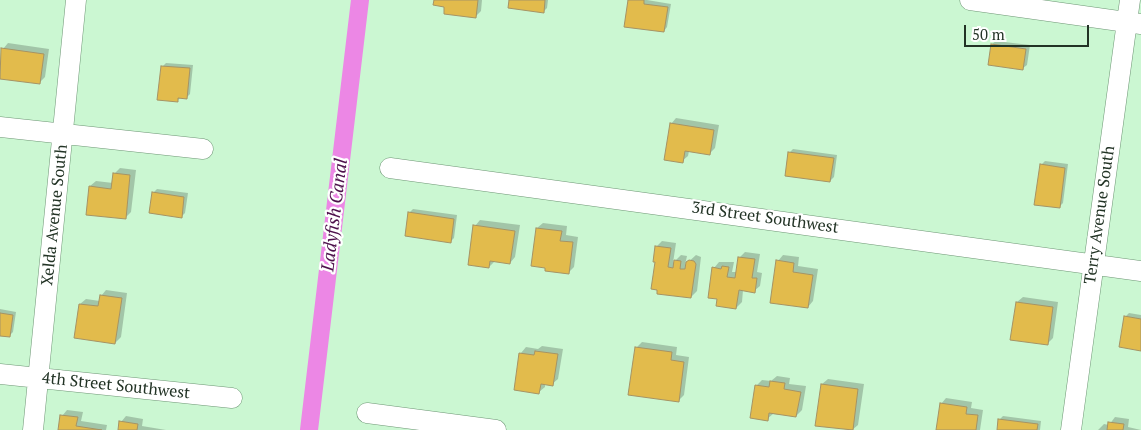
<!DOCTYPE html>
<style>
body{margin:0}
#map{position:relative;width:1141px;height:430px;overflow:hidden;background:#cbf7d2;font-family:"PT Serif",serif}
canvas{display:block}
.scale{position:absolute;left:964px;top:25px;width:125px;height:22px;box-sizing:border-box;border:2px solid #223325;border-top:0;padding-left:6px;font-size:15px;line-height:18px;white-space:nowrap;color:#223325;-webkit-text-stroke:4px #fff;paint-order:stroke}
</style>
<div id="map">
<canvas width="1141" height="430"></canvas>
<div class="scale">50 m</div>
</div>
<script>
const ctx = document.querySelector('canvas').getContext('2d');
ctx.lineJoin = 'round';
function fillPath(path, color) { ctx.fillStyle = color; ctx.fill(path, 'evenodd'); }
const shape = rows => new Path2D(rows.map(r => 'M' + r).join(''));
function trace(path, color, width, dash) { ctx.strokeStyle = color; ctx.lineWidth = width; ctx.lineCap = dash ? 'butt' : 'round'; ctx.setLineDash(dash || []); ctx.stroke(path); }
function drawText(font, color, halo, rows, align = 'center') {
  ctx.font = font + ' "PT Serif",serif'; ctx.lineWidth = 4.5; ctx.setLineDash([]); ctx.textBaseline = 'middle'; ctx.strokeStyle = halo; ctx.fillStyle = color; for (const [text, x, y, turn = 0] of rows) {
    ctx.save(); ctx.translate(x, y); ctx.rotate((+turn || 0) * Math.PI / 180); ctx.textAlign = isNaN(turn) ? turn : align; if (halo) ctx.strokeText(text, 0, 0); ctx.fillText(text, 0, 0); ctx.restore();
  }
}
const shadow = shape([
 [435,0,482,0,481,11,475,17],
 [510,0,548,0,547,8,543,12],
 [629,0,647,0,671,4,667,27,664,31],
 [996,41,1030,45,1027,65,1023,68,992,44],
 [8,43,49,49,45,77,39,83,0,78,3,49],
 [166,63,193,65,190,94,186,98,181,97,177,101,162,67],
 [676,118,719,125,715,148,709,154,689,151,688,156,682,161,671,124],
 [793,149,837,155,834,177,830,181,790,152],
 [1045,161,1068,164,1063,203,1059,207,1041,165],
 [120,168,136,170,131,212,125,218,90,186,96,181,113,183,114,174],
 [157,189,188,193,185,213,181,217,153,193],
 [413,209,457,215,454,238,450,242,409,213],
 [480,220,520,225,515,257,510,263,495,261,489,267,475,226],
 [543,223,567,226,566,235,578,237,574,267,568,273,537,228],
 [662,241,676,243,673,263,681,255,687,256,685,265,696,255,701,257,697,291,691,297,656,261,656,247],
 [745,252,760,254,757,272,762,273,760,286,754,291,743,290,742,302,736,308,718,298,714,268,719,262,734,262,732,272,737,272,739,258],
 [783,255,799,257,798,266,818,269,813,301,808,307,778,261],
 [106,290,127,293,121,337,115,343,80,304,86,299,100,301,101,296],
 [1023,297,1058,302,1053,338,1047,344,1017,302],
 [0,309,16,312,13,332,9,336,0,335],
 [1129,313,1141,315,1141,349,1125,317],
 [642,342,677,347,676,355,689,357,684,395,678,401,636,348],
 [542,346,563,349,558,379,552,384,545,383,545,387,539,392,515,389,521,353,526,347,538,349],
 [777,376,790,378,789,384,806,386,802,410,796,416,773,414,767,419,756,386,762,380,771,381],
 [828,379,864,384,858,425,852,430,816,425,822,384],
 [946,398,972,402,971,408,983,410,980,430,937,430,941,404],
 [67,410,83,412,81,421,107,425,106,430,60,430,62,416],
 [126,416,143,419,142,426,166,430,119,430,121,422],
 [1003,416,1041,421,1040,430,998,430,1000,419],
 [1115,417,1129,419,1128,427,1141,430,1098,430,1104,424,1109,425]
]);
const canal = shape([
 [309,430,360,0]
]);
const building = shape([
 [434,0,478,0,476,18,444,14,444,7,433,5,434,0],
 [509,0,545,0,544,13,508,8,509,0],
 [628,0,644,0,644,4,668,7,664,32,624,27,628,0],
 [991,44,1026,49,1023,70,988,65,991,44],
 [1,48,44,54,40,84,0,79,1,48],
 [161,66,190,68,187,99,178,98,178,102,157,100,161,66],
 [670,123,714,130,710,155,685,151,683,163,664,160,670,123],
 [788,152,834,158,830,182,785,176,788,152],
 [1040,164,1065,168,1060,208,1034,205,1040,164],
 [113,173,130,175,126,219,86,215,89,186,111,189,113,173],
 [152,192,184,197,182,218,149,213,152,192],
 [408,212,454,219,451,243,405,236,408,212],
 [473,225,515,231,510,264,490,261,489,268,468,265,473,225],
 [536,228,562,231,560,241,573,242,569,274,545,271,545,268,531,266,536,228],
 [655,246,671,248,668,267,673,268,674,260,681,261,680,269,685,269,686,262,689,260,694,261,696,264,691,298,657,294,657,290,651,289,655,262,653,262,655,246],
 [738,257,755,259,752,278,757,278,755,293,739,290,736,309,716,306,717,299,708,298,712,267,721,269,722,266,729,267,727,277,735,278,738,257],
 [776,260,794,263,793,272,813,275,808,308,770,303,776,260],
 [100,295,122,298,115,344,74,338,79,304,98,306,100,295],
 [1016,302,1053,307,1048,345,1010,340,1016,302],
 [0,313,13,315,10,337,0,336,0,313],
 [1124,316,1141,319,1141,351,1119,347,1124,316],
 [635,347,672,352,671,360,684,362,679,402,628,395,635,347],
 [535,351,558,354,553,386,541,384,539,394,514,390,519,353,534,355,535,351],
 [770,381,785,383,784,389,801,392,796,417,769,413,768,421,750,418,755,385,769,387,770,381],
 [821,384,858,389,853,430,815,426,821,384],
 [940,403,967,407,966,414,978,415,976,430,936,430,940,403],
 [60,415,78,417,76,426,102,430,58,430,60,415],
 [998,419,1038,424,1037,430,997,430,998,419],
 [119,421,138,424,137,430,118,430,119,421],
 [1108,422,1124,424,1123,430,1107,430,1108,422]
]);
const minor = shape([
 [970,0,1141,24],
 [0,127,203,149],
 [390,168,1141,271],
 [0,374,232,398],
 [367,413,496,430],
 [33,430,76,0],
 [1071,430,1130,0]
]);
const streetNames = [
 ["Xelda Avenue South",55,215,-84],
 ["Terry Avenue South",1100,215,-82],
 ["3rd Street Southwest",765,218,8],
 ["4th Street Southwest",116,386,6]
];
const waterNames = [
 ["Ladyfish Canal",335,215,-83]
];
fillPath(shadow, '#0003');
trace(canal, '#ec87e5', 18);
fillPath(building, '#e2bb4c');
trace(building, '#a59365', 1);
trace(minor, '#6e9675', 21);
trace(minor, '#fff', 20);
drawText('16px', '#223325', '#fff', streetNames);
drawText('italic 18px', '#4e104c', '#fff', waterNames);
</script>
